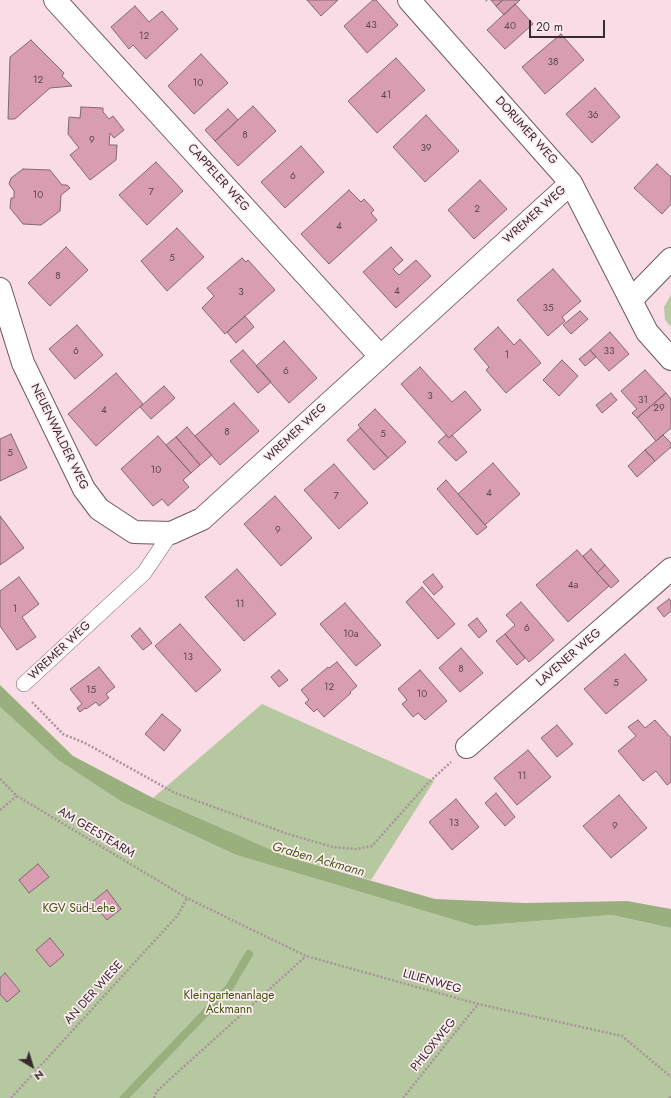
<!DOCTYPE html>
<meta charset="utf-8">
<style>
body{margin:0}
#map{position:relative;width:671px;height:1098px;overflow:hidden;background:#f9dce5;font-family:Jost,sans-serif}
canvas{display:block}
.north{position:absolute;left:12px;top:1046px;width:40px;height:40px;-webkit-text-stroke:3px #ffedf2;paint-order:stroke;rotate:142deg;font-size:11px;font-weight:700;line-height:16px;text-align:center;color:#362b2f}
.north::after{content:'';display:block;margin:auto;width:14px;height:18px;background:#362b2f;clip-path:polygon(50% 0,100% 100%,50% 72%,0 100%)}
.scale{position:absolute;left:529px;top:20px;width:76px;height:18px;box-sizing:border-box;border:2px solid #362b2f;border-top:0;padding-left:5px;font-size:12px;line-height:14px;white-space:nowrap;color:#362b2f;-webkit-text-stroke:3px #ffedf2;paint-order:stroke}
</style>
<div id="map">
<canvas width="671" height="1098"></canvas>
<div class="north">N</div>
<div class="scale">20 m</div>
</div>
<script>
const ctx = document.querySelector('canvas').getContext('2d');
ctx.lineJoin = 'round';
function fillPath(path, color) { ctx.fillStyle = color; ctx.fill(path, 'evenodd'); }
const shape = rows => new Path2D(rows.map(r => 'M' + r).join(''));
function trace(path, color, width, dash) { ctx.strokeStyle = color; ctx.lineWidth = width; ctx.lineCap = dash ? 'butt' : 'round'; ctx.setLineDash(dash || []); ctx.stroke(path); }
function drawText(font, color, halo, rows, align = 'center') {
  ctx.font = font + ' Jost,sans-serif'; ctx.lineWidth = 3.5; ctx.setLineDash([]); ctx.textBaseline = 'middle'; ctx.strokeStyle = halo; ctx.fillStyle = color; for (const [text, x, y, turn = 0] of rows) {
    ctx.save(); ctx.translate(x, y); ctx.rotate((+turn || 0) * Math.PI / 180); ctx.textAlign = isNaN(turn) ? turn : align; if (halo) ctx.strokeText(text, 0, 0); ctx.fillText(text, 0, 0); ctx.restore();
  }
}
const green = shape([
 [671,295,671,327,665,320,664,307],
 [262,704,434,781,371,880,288,857,153,798],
 [0,707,58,760,122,802,236,855,475,926,612,915,671,928,671,1098,0,1098]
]);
const water = shape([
 [0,685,73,756,153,798,288,857,435,899,525,903,627,901,671,909,671,928,612,915,475,926,236,855,122,802,58,760,0,707]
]);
const stream = shape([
 [124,1098,229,988,249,954]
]);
const building = shape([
 [307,0,338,0,321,16,307,0],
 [373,0,376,0,398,25,367,53,344,26,373,0],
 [491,0,503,0,496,6,491,0],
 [503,0,520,0,504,15,496,6,503,0],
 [515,4,533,24,505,49,487,30,515,4],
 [135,6,149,22,162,11,178,29,146,59,133,45,129,49,111,27,135,6],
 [561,34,584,60,545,94,522,67,561,34],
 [31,40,64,73,62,76,72,86,50,88,15,119,8,119,10,57,31,40],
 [201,54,228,83,194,114,168,86,201,54],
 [396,58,425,90,377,133,348,101,396,58],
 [595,88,620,117,592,143,566,114,595,88],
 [253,106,276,131,238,166,215,141,253,106],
 [81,107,103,108,103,112,109,119,113,116,124,130,114,138,110,133,109,145,117,145,116,160,90,180,70,155,79,148,68,134,69,117,80,118,81,107],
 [228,109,238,120,215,141,205,130,228,109],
 [426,115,459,151,425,182,393,147,426,115],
 [301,146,324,172,285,208,261,182,301,146],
 [156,162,183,191,147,225,119,195,156,162],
 [657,164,671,177,671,204,662,214,634,188,657,164],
 [23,169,50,170,62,185,67,185,70,188,61,195,60,211,41,225,23,224,10,208,11,198,14,198,14,191,9,184,11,178,23,169],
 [480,180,507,209,474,239,448,210,480,180],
 [349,190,361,202,364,199,374,210,371,213,377,220,329,264,301,234,349,190],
 [177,228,204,257,167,291,141,261,177,228],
 [66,247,88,270,50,306,28,283,66,247],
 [391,247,403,260,393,269,399,275,416,260,431,276,396,308,363,272,391,247],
 [242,258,246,262,248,260,275,290,225,334,202,308,214,296,207,288,242,258],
 [553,269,581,301,562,317,565,321,548,336,517,300,553,269],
 [580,311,588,319,571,334,563,325,580,311],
 [245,316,254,327,236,343,227,332,245,316],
 [77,325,103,355,75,379,49,349,77,325],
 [498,327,514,345,520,339,541,363,506,393,486,370,489,367,474,349,498,327],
 [610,332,629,354,609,371,590,350,610,332],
 [284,341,317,378,289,403,256,366,284,341],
 [243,350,271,382,258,393,230,361,243,350],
 [590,350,596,357,585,366,579,359,590,350],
 [562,360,578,376,559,396,543,380,562,360],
 [420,367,452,402,465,391,481,410,449,438,401,384,420,367],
 [645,370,666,393,637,418,632,413,637,409,621,391,645,370],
 [116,373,143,404,96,446,68,414,116,373],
 [164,386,175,398,151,419,140,407,164,386],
 [611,393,617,400,602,413,596,405,611,393],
 [666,393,671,399,671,428,656,441,637,418,666,393],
 [234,403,259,431,220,465,195,436,234,403],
 [375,409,406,442,388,458,358,425,375,409],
 [187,427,212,455,200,465,176,437,187,427],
 [360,428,388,458,374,470,347,440,360,428],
 [11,434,27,468,0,481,0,439,11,434],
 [446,435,449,438,452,435,467,452,456,461,438,442,446,435],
 [663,435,671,443,671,447,655,461,645,450,663,435],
 [158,436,191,473,183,480,189,487,168,506,162,499,153,506,121,469,158,436],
 [176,437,200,465,191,473,166,445,176,437],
 [645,450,655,461,637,477,628,466,645,450],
 [493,463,520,494,485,525,458,494,493,463],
 [334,464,368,503,339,529,304,490,334,464],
 [446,480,487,527,477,535,437,489,446,480],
 [275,496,312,538,281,566,244,524,275,496],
 [0,516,24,548,0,565,0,516],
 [591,549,605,565,597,573,583,556,591,549],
 [577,550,609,586,568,622,536,585,577,550],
 [605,565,619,581,611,588,597,573,605,565],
 [237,569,276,614,244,641,205,597,237,569],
 [433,574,443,587,434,595,423,582,433,574],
 [19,577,39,604,22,617,36,637,17,650,0,626,0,591,19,577],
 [422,587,455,624,438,639,406,602,422,587],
 [669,599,671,601,671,611,664,617,657,608,669,599],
 [521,602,554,640,529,662,505,634,515,625,506,615,521,602],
 [345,603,381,645,356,666,320,624,345,603],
 [477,618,487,631,479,638,468,625,477,618],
 [180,624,221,670,196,692,155,646,180,624],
 [140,628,152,643,143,650,131,636,140,628],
 [505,634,525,658,517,665,496,641,505,634],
 [461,648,483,673,460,692,439,668,461,648],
 [625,654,647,680,606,714,584,689,625,654],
 [337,662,357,686,350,692,351,693,324,717,317,709,314,712,305,703,309,700,301,690,328,667,329,668,337,662],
 [99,667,115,687,106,694,109,698,99,706,96,702,86,709,85,708,80,712,77,708,82,704,70,689,99,667],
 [279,670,288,680,279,687,271,677,279,670],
 [420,670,447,701,425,720,418,713,413,717,402,704,407,700,398,689,420,670],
 [162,714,181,730,164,751,145,734,162,714],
 [638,720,645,728,655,720,671,738,671,782,667,785,656,771,643,781,618,751,636,736,628,727,638,720],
 [557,725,573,744,557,757,541,738,557,725],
 [528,750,551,777,517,805,494,778,528,750],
 [496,793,515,817,505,826,485,803,496,793],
 [619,795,647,828,611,858,583,826,619,795],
 [456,799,479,827,452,850,429,822,456,799],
 [38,864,49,877,29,893,19,880,38,864],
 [107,890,121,909,107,920,92,902,107,890],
 [50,938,64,955,50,967,36,950,50,938],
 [5,973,20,991,7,1002,0,994,0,978,5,973]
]);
const path = shape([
 [486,0,487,1],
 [32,702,63,734,85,743,175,793,288,834,333,847,356,849,372,846,427,784,451,762],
 [0,779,17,796,187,898,306,956,478,1004,622,1036,671,1077],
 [0,810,17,796],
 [11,1098,178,915,187,898],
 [154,1098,157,1091,306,956],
 [403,1098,478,1004],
 [669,1098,671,1096]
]);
const service = shape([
 [24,684,144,573,171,533]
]);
const minor = shape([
 [55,0,380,356],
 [409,0,571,183,647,332,671,359],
 [0,289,23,363,84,489,99,509,134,532,171,533,202,519,571,183],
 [631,300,671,259],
 [467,747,671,569]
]);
const numberNames = [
 ["43",371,26],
 ["40",510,27],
 ["12",144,37],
 ["38",553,63],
 ["12",38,81],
 ["10",198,84],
 ["41",386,96],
 ["36",593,116],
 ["8",245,136],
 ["9",92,141],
 ["39",426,149],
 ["6",293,177],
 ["7",151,193],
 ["10",38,196],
 ["2",477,210],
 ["4",339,227],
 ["5",172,259],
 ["8",58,277],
 ["4",397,292],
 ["3",241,293],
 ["35",548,309],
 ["6",76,352],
 ["33",609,352],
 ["1",507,356],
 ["6",286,372],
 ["3",430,397],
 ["31",643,401],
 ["29",659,409],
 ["4",104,411],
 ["8",227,433],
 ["5",383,435],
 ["5",10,454],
 ["10",156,471],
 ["4",489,494],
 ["7",336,497],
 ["9",278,531],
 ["4a",573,586],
 ["11",240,605],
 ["1",15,610],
 ["6",527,629],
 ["10a",351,635],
 ["13",188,658],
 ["8",461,670],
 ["5",616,684],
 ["12",329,688],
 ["15",91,691],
 ["10",422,695],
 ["11",522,777],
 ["13",454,824],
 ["9",615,827]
];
const streetNames = [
 ["DORUMER WEG",526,131,48],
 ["CAPPELER WEG",218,178,48],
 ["WREMER WEG",535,215,-42],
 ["WREMER WEG",296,433,-43],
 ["NEUENWALDER WEG",59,437,64],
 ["WREMER WEG",60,651,-43],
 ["LAVENER WEG",569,658,-41],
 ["AM GEESTEARM",96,833,31],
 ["LILIENWEG",432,982,16],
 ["AN DER WIESE",94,993,-48],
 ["PHLOXWEG",434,1045,-51]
];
const parkNames = [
 ["KGV Süd-Lehe",79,909],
 ["Kleingartenanlage",229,996],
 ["Ackmann",229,1010]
];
const waterNames = [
 ["Graben Ackmann",318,860,16]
];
fillPath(green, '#b6c8a0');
fillPath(water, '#99af7e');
trace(stream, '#99af7e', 8);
fillPath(building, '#d89db0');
trace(building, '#826971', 1);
trace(service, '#715860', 16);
trace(minor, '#715860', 24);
trace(path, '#a8939a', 2.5, [2, 2]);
trace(service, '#fff', 15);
trace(minor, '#fff', 22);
drawText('10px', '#5e484f', null, numberNames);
drawText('12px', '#362b2f', '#ffedf2', streetNames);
drawText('12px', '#3c5608', '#ffedf2', parkNames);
drawText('italic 13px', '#456016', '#ffedf2', waterNames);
</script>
